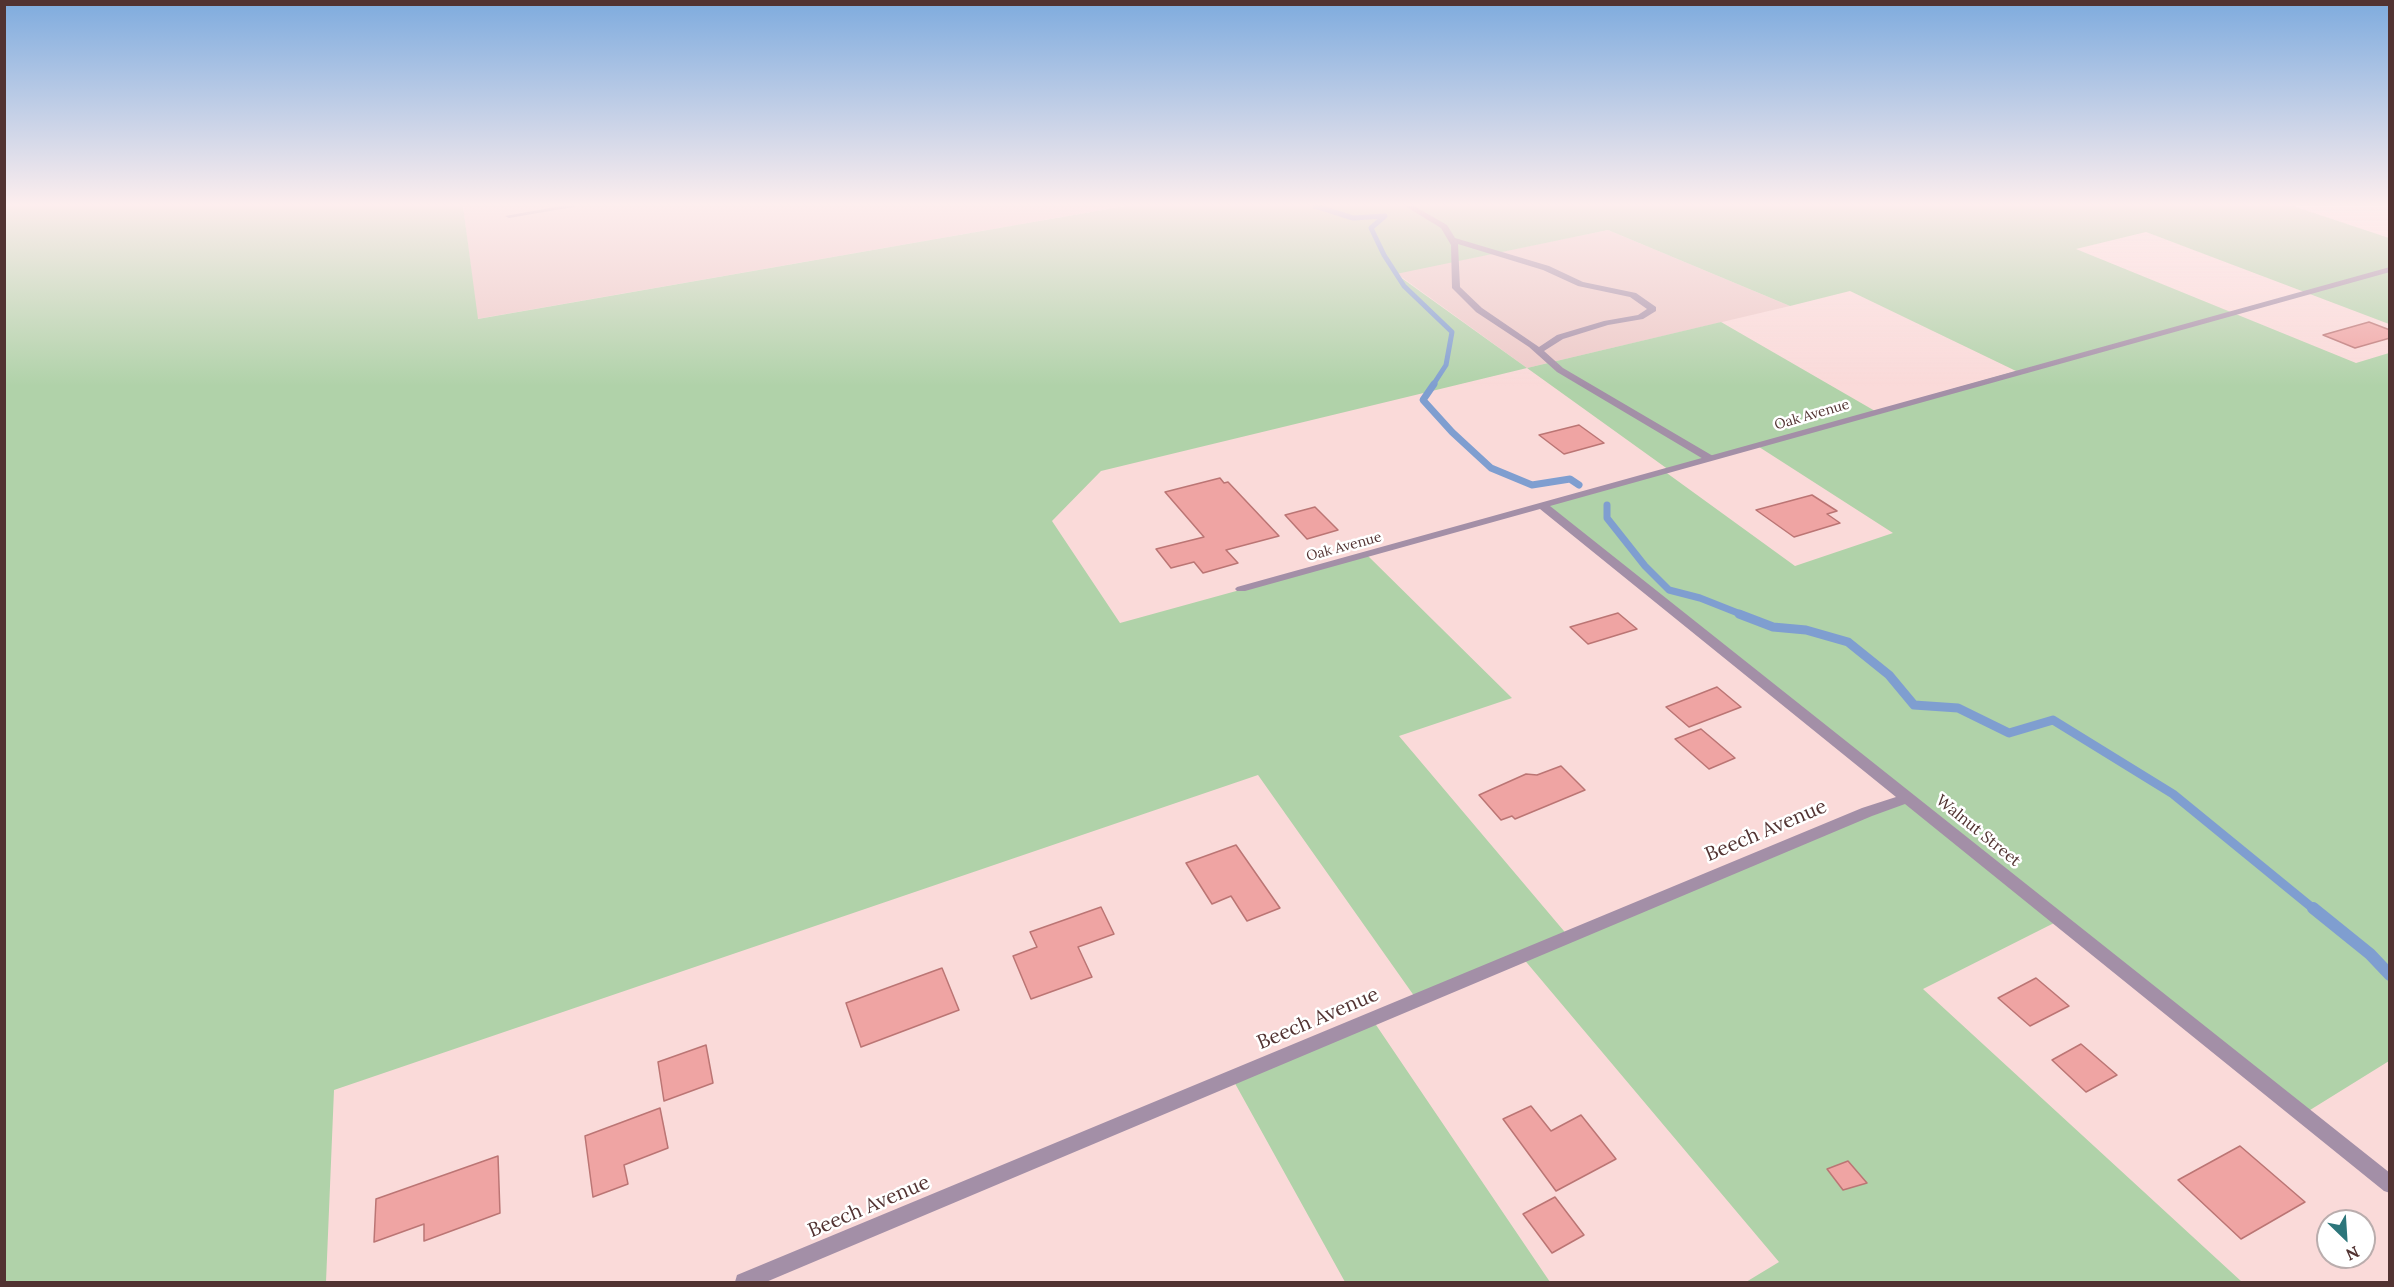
<!DOCTYPE html>
<style>
body{margin:0}
#map{position:relative;width:2394px;height:1287px;overflow:hidden;background:#fadad9;font-family:Lora,serif}
canvas{display:block}
.frame{position:absolute;inset:0;border:6px solid #523332;pointer-events:none}
.north{position:absolute;left:2316px;top:1209px;width:60px;height:60px;box-sizing:border-box;background:#fff;border:2px solid #baadad;border-radius:50%;rotate:155deg;font-size:16px;font-weight:700;line-height:24px;text-align:center;color:#523332}
.north::after{content:'';display:block;margin:auto;width:21px;height:27px;background:#2d767b;clip-path:polygon(50% 0,100% 100%,50% 72%,0 100%)}
</style>
<div id="map">
<canvas width="2394" height="1287"></canvas>
<div class="frame"></div>
<div class="north">N</div>
</div>
<script>
const ctx = document.querySelector('canvas').getContext('2d');
ctx.lineJoin = 'round';
function fillPath(path, color) { ctx.fillStyle = color; ctx.fill(path, 'evenodd'); }
const shape = rows => new Path2D(rows.map(r => 'M' + r).join(''));
function trace(path, color, width, dash) { ctx.strokeStyle = color; ctx.lineWidth = width; ctx.lineCap = dash ? 'butt' : 'round'; ctx.setLineDash(dash || []); ctx.stroke(path); }
function drawText(font, color, halo, rows, align = 'center') {
  ctx.font = font + ' Lora,serif'; ctx.lineWidth = 5; ctx.setLineDash([]); ctx.textBaseline = 'middle'; ctx.strokeStyle = halo; ctx.fillStyle = color; for (const [text, x, y, turn = 0] of rows) {
    ctx.save(); ctx.translate(x, y); ctx.rotate((+turn || 0) * Math.PI / 180); ctx.textAlign = isNaN(turn) ? turn : align; if (halo) ctx.strokeText(text, 0, 0); ctx.fillText(text, 0, 0); ctx.restore();
  }
}
const built = shape([
 [463,206,1125,206,477,319],
 [1608,230,1790,306,1527,368,1396,273]
]);
const green = shape([
 [5,206,463,206,478,319,1125,206,2293,206,2389,238,2389,324,2146,232,2076,249,2356,363,2389,353,2389,1061,2302,1115,2060,920,1923,989,2242,1282,1746,1282,1779,1262,1522,957,1417,1000,1258,775,334,1090,326,1282,5,1282],
 [1608,230,1790,306,1850,291,2016,371,1875,411,1721,322,1527,368,1396,274],
 [1527,368,1669,470,1756,445,1893,533,1795,566,1664,471,1543,506,1908,798,1569,937,1399,736,1512,698,1367,555,1120,623,1052,521,1101,471],
 [1372,1019,1550,1282,1345,1282,1232,1078]
]);
const streamFar3 = shape([
 [1315,206,1353,218,1385,216,1371,228,1384,255,1404,286,1452,332,1446,365,1433,385]
]);
const streamFar2 = shape([
 [1434,384,1423,400,1452,432,1491,468,1532,485,1570,479,1579,485],
 [1607,505,1607,518,1645,566,1669,590,1700,598,1743,615]
]);
const streamFar1 = shape([
 [1739,614,1773,627,1806,630,1848,642,1889,675,1914,705,1958,708,2009,733,2053,720,2173,794,2315,910]
]);
const stream = shape([
 [2313,908,2370,954,2390,975]
]);
const building = shape([
 [2369,322,2390,330,2390,338,2355,348,2323,335,2369,322],
 [1579,425,1604,443,1564,454,1539,435,1579,425],
 [1220,478,1224,483,1228,482,1279,536,1226,550,1238,563,1203,573,1194,562,1171,568,1156,549,1204,537,1165,492,1220,478],
 [1812,495,1837,511,1827,514,1840,523,1794,537,1756,510,1812,495],
 [1315,507,1338,530,1307,539,1285,515,1315,507],
 [1618,613,1637,629,1588,644,1570,627,1618,613],
 [1717,687,1741,707,1689,727,1666,707,1717,687],
 [1701,729,1735,758,1709,769,1675,739,1701,729],
 [1561,766,1585,790,1515,819,1512,816,1501,820,1479,795,1526,774,1537,775,1561,766],
 [1236,845,1280,908,1247,921,1231,896,1212,904,1186,863,1236,845],
 [1101,907,1114,934,1078,947,1092,977,1031,999,1013,956,1037,947,1030,932,1101,907],
 [942,968,959,1010,861,1047,846,1003,942,968],
 [2036,978,2069,1006,2030,1026,1998,998,2036,978],
 [2081,1044,2117,1075,2086,1092,2052,1060,2081,1044],
 [706,1045,713,1083,664,1101,658,1062,706,1045],
 [1531,1106,1551,1131,1581,1115,1616,1159,1556,1191,1503,1119,1531,1106],
 [660,1108,668,1148,624,1165,628,1184,593,1197,585,1136,660,1108],
 [2240,1146,2305,1202,2241,1239,2178,1180,2240,1146],
 [498,1156,500,1213,424,1241,424,1224,374,1242,376,1199,498,1156],
 [1848,1161,1867,1183,1843,1190,1827,1169,1848,1161],
 [1555,1197,1584,1235,1552,1253,1523,1214,1555,1197]
]);
const service = shape([
 [561,206,579,206,509,218,505,216,561,206],
 [1405,206,1414,206,1447,225,1455,238,1549,266,1583,282,1636,293,1656,307,1656,311,1643,319,1608,325,1563,339,1544,351,1563,368,1713,456,1713,460,1705,460,1557,372,1529,347,1476,312,1452,288,1451,245,1441,228,1405,206],
 [1458,244,1543,270,1578,286,1630,297,1647,309,1638,315,1604,321,1557,335,1539,347,1482,308,1460,287,1458,244]
]);
const minor = shape([
 [2390,267,2390,272,1550,506,2390,1173,2390,1193,2384,1191,1905,804,1872,816,766,1282,735,1282,737,1275,1862,808,1896,797,1540,509,1245,591,1237,591,1235,589,1237,587,2390,267]
]);
const farStreetnames = [
 ["Oak Avenue",1812,415,-16],
 ["Oak Avenue",1344,547,-15]
];
const streetNames = [
 ["Walnut Street",1978,831,39]
];
const nearStreetnames = [
 ["Beech Avenue",1766,831,-23],
 ["Beech Avenue",1318,1019,-23],
 ["Beech Avenue",869,1207,-23]
];
fillPath(built, '#ecc9c7');
fillPath(green, '#b0d2a9');
trace(streamFar3, '#7f9ed0', 5);
trace(streamFar2, '#7f9ed0', 7);
trace(streamFar1, '#7f9ed0', 9);
trace(stream, '#7f9ed0', 12);
fillPath(building, '#efa4a3');
trace(building, '#bb7574', 1.5);
fillPath(service, '#a38fa7');
fillPath(minor, '#a38fa7');
const sky = ctx.createLinearGradient(0, 0, 0, 386);
sky.addColorStop(0, '#7eabde');
sky.addColorStop(0.53, '#fdeeee');
sky.addColorStop(1, '#fdeeee00');
ctx.fillStyle = sky;
ctx.fillRect(0, 0, 2394, 386);
drawText('14px', '#523332', '#fff', farStreetnames);
drawText('16px', '#523332', '#fff', streetNames);
drawText('20px', '#523332', '#fff', nearStreetnames);
</script>
